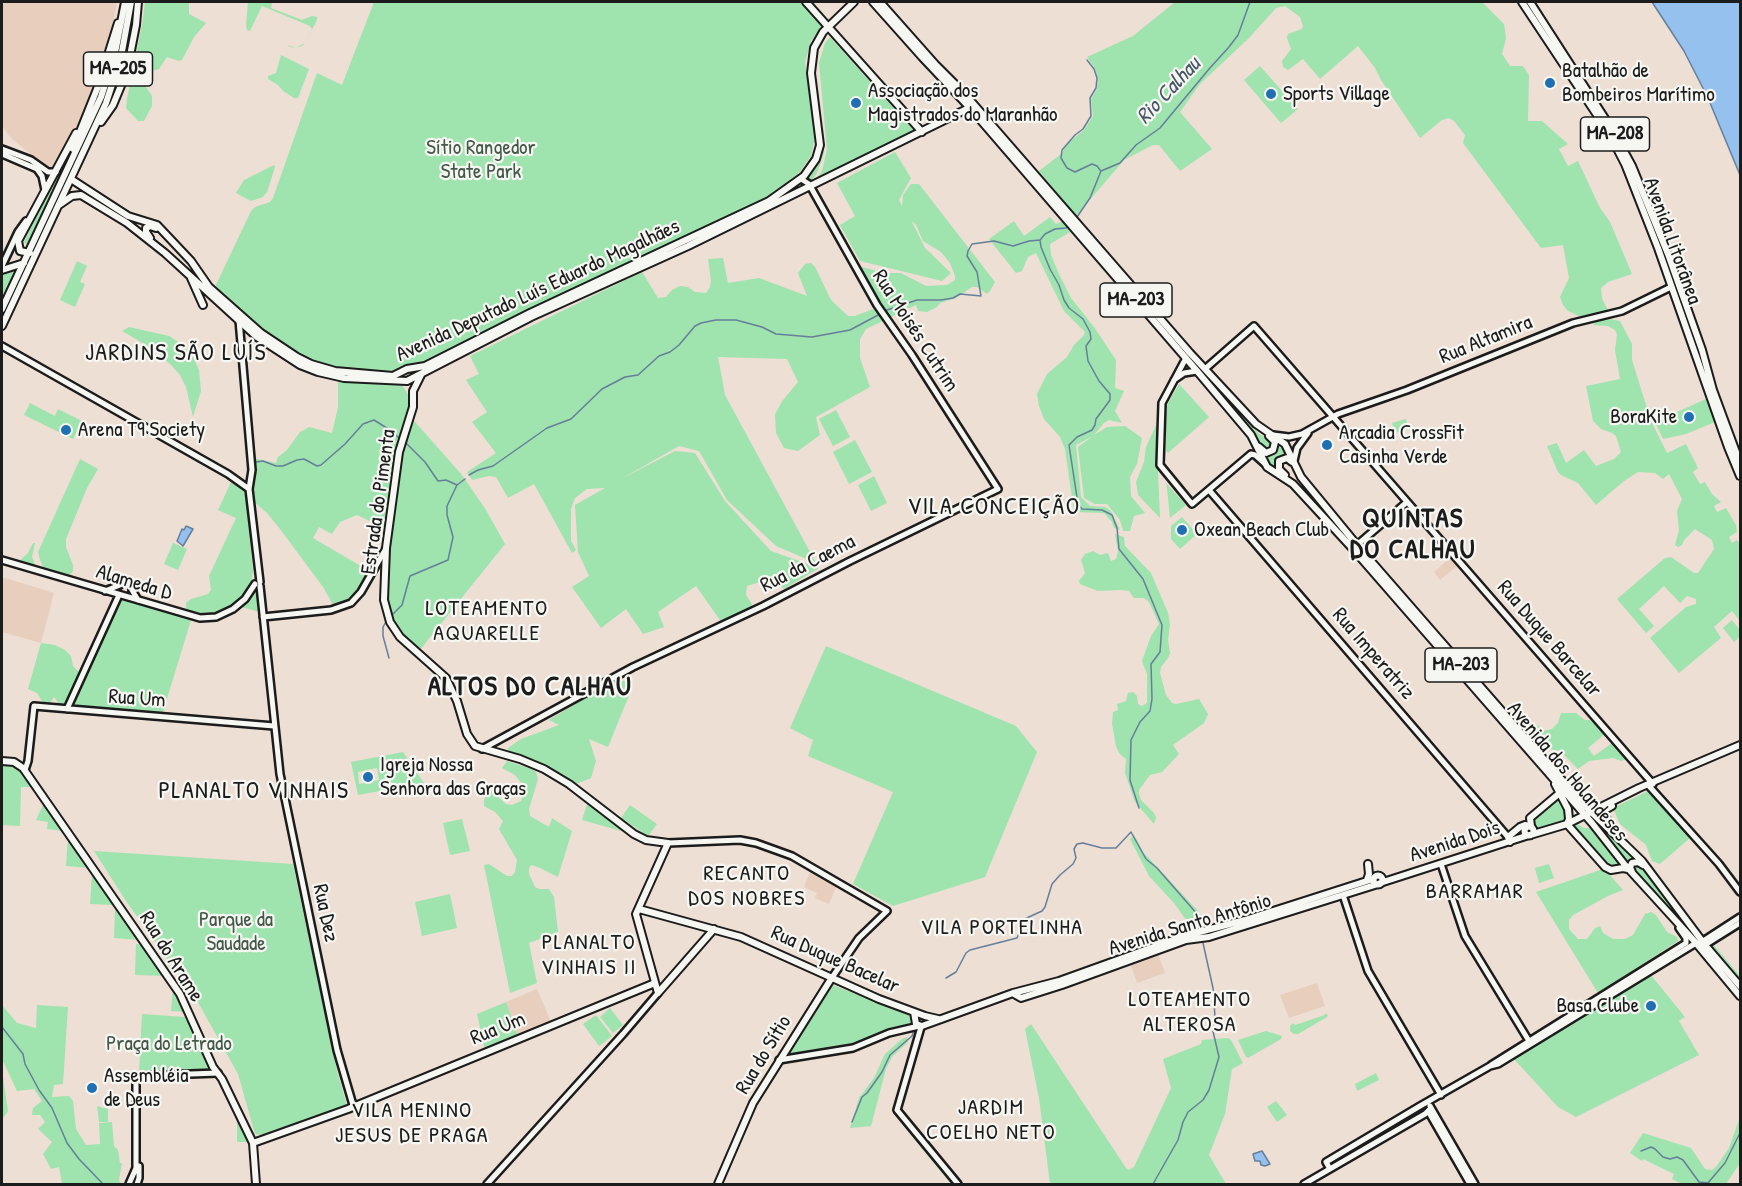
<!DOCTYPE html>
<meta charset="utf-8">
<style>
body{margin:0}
#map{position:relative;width:1742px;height:1186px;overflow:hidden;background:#eddfd3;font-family:"Patrick Hand",sans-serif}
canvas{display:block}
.frame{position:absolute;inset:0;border:3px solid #1c1c1c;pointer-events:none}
</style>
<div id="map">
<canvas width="1742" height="1186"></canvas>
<div class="frame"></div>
</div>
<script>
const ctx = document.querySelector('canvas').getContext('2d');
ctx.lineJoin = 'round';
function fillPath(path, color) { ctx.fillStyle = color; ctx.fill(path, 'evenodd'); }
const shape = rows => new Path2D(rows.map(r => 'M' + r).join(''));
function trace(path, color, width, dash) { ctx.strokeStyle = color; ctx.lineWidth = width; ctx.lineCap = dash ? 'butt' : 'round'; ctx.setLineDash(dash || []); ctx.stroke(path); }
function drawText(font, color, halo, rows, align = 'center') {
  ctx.font = font + ' "Patrick Hand",sans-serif'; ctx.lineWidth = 4.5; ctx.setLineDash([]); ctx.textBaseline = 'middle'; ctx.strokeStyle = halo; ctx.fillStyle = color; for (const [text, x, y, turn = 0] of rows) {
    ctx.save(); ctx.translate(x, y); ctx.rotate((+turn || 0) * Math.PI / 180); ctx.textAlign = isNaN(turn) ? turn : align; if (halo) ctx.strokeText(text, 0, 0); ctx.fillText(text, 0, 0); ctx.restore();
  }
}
const built = shape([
 [2,2,117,2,113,24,99,77,78,129,67,142,54,167,46,167,10,137,2,126],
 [1450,558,1457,566,1440,580,1434,572],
 [2,577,54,593,41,643,2,632],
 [810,872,836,887,829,904,815,898,817,893,804,887],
 [1158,954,1165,973,1137,983,1130,963],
 [1317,983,1325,1006,1289,1018,1280,995],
 [537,989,551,1022,518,1036,506,1002]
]);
const green = shape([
 [145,2,189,2,189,14,206,23,194,37,182,60,179,61,167,57,159,69,152,71,144,76,144,84,152,96,152,106,144,121,138,121,126,108,127,99,142,25],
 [248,2,269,2,272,3,271,8,302,20,312,16,317,17,317,20,305,43,302,46,296,48,290,47,287,45,296,48,305,43,312,29,310,26,262,6,250,31,247,30,246,26],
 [374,2,802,2,822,26,811,41,805,62,815,137,811,156,799,173,770,197,425,364,403,369,388,374,333,369,304,358,256,327,215,287,251,211,255,207,270,202,273,198,317,73,342,85],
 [1175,2,1482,2,1504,24,1506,38,1502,54,1510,66,1523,66,1529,75,1528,121,1542,121,1568,144,1559,149,1568,166,1578,161,1600,208,1610,222,1632,274,1608,282,1601,288,1602,299,1609,312,1583,318,1568,311,1563,305,1560,297,1569,278,1563,245,1541,248,1463,143,1465,135,1454,121,1449,118,1442,120,1420,138,1381,80,1375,68,1358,46,1320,79,1303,59,1288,70,1283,67,1282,61,1291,49,1287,38,1288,34,1302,29,1303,26,1300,17,1285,6,1276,8,1249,38,1200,84,1180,112,1212,149,1180,171,1159,145,1153,145,1124,160,1076,216,1039,171,1061,154,1068,143,1084,130,1093,116,1091,99,1097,89,1098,78,1094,67,1087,57,1133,36],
 [830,37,915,132,814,182,822,171,827,149,819,63,825,43],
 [281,55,309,69,298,98,294,98,283,91,278,85,268,79,268,76,276,73],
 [1260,66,1298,109,1281,123,1244,80],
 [824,131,824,153,818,171,810,183,806,178,814,170,819,159],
 [895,152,911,178,899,200,902,206,903,195,908,188,911,184,919,184,995,282,990,291,987,294,977,287,972,287,956,298,940,303,937,307,927,312,918,311,916,305,866,329,860,339,860,358,870,387,816,417,820,435,798,451,784,448,776,433,775,414,783,400,798,382,787,359,718,357,725,395,816,563,776,546,727,500,699,451,679,446,621,479,675,451,695,453,725,501,771,551,819,568,784,589,773,578,747,586,746,595,753,606,722,623,696,586,658,612,664,627,643,634,626,609,601,628,572,587,589,576,578,552,575,505,605,488,587,489,575,498,571,509,571,541,576,550,572,553,534,484,508,498,496,477,489,476,472,480,467,472,496,453,472,422,487,412,466,380,479,374,470,356,642,272,658,298,666,297,672,290,680,286,688,287,695,292,706,293,710,287,711,281,708,259,723,258,728,283,759,278,807,296,798,273,805,264,811,263,815,267,831,300,848,316,855,316,881,306,858,266,885,273,901,273,926,286,947,285,955,280,955,276,950,263,941,252,923,241,916,225,911,220,925,248,951,273,942,281,860,261,840,225,855,216,837,183],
 [66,163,27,245,24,242,55,178],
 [274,165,275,167,267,192,263,197,251,201,236,193,244,180],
 [1050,217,1056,224,1063,221,1070,232,1050,244,1051,255,1059,274,1071,298,1094,327,1116,360,1115,388,1124,391,1115,411,1122,423,1109,420,1104,423,1094,435,1107,427,1125,426,1142,438,1137,464,1130,477,1131,496,1145,513,1134,516,1130,531,1123,531,1120,520,1107,504,1095,504,1084,498,1078,447,1093,436,1076,445,1081,497,1090,506,1105,507,1111,511,1120,530,1114,528,1112,522,1104,513,1074,512,1065,449,1060,437,1044,419,1039,406,1037,394,1047,374,1067,357,1074,345,1084,335,1085,332,1064,311,1036,253,1028,257,1022,271,1016,273,989,239,1014,221,1024,236],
 [77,261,87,266,80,282,85,284,75,307,60,300],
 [16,269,2,300,2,272],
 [1610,319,1620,321,1632,344,1632,360,1651,421,1667,453,1686,444,1698,468,1693,472,1700,484,1705,482,1712,494,1721,502,1714,506,1717,512,1726,508,1736,525,1737,532,1729,537,1732,543,1737,540,1740,544,1740,621,1732,611,1714,627,1721,638,1679,673,1650,638,1686,607,1696,604,1696,599,1687,596,1680,603,1664,586,1639,609,1654,626,1646,633,1617,599,1665,558,1671,557,1694,573,1698,573,1714,549,1712,540,1695,529,1684,540,1682,545,1678,547,1675,545,1679,530,1677,511,1682,499,1669,474,1663,479,1655,473,1638,472,1624,481,1596,505,1578,483,1561,475,1558,472,1547,446,1557,443,1566,463,1584,450,1596,466,1614,459,1621,452,1616,436,1612,433,1601,429,1593,421,1586,386,1620,379,1615,350,1617,334,1615,330,1608,326,1593,325,1596,321],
 [129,327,169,336,183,345,193,357,199,370,201,391,193,417,186,387,180,375,171,365,153,349,122,331],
 [338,381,402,385,410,398,408,414,462,475,486,510,505,544,419,651,391,622,384,601,389,530,357,515,340,522,332,534,319,527,313,538,371,572,352,601,335,608,323,587,280,529,267,513,253,501,251,488,254,478,253,458,276,463,278,457,287,450,300,432,309,427,332,433,338,407],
 [1179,384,1209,417,1168,453,1166,451,1166,412,1168,403],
 [1706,399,1715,422,1686,434,1663,439,1655,422],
 [30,403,55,416,58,409,82,421,73,439,24,415],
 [836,410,850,437,833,446,819,419],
 [1243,417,1259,434,1270,440,1272,447,1267,451,1262,448,1257,436,1242,418],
 [1406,419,1409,429,1395,433,1392,423],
 [1156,425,1160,518,1138,495,1136,482,1144,462,1146,447],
 [855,440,872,472,849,484,833,452],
 [1279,445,1280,445,1286,454,1277,459,1274,468,1267,458,1276,454],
 [80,459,98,469,87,488,66,539,66,547,73,565,73,571,70,575,44,569,40,560,38,552],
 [874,476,887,503,871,511,858,485],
 [232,480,242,488,246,497,253,572,251,584,239,602,225,611,208,615,189,612,186,610,186,603,191,599,208,594,211,590,209,576,236,518,218,510],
 [1166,483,1186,505,1170,518,1167,488],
 [1182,517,1197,534,1180,549,1171,539,1171,526],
 [1115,534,1124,537,1125,546,1151,573,1168,613,1170,625,1168,640,1170,653,1168,658,1161,667,1160,673,1166,695,1172,703,1176,704,1199,699,1208,714,1204,723,1173,745,1179,754,1162,772,1150,775,1139,790,1139,794,1141,800,1154,813,1156,818,1154,824,1135,802,1125,773,1126,759,1119,753,1116,746,1112,724,1113,712,1118,710,1117,704,1126,701,1128,693,1133,692,1137,696,1138,704,1142,706,1147,703,1147,674,1142,661,1151,636,1159,624,1149,602,1144,598,1134,598,1129,591,1121,590,1098,591,1080,584,1079,581,1085,573,1081,560,1085,554,1093,551,1100,555,1108,553,1111,561,1116,559,1118,551],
 [33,543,35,543,32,557,36,567,18,562,28,553],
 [173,543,187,549,178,570,164,564],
 [254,592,258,595,260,612,241,607],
 [124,600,191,620,162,715,78,708,74,704,119,602],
 [1732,620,1740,630,1740,636,1734,642,1723,628],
 [41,643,55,645,65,650,71,656,73,666,79,672,65,706,60,705,54,697,48,706,42,701,37,693,28,689],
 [826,646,1016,726,1037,752,985,877,893,906,853,884,893,792,808,756,813,740,790,728],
 [625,681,629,682,632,688,608,747,589,739,596,761,591,778,576,784,540,763,509,752,508,750,508,748,521,739,559,725,549,720,612,682],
 [1561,713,1576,713,1585,720,1590,720,1605,734,1588,748,1594,756,1612,743,1627,759,1621,761,1613,758,1589,761,1578,769,1560,751,1543,748,1536,738,1534,728,1538,725,1543,731,1552,729,1558,723],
 [403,752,424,783,358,795,351,762],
 [377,768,379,780,359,784,358,772],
 [507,761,529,768,536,772,538,779,529,809,530,816,549,827,552,818,572,831,558,877,538,867,531,865,529,868,529,874,535,887,539,889,549,889,554,897,558,932,529,943,537,983,510,993,484,865,489,864,507,876,512,876,515,872,517,860,499,829,503,821,495,812,484,806,484,800,488,791,492,791,506,804,512,805,521,801,524,792,521,783,515,775,502,768],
 [2,762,17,765,32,784,32,787,21,787,20,826,2,825],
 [1648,791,1690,838,1660,864,1652,861,1646,845,1620,824,1613,808],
 [1558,797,1565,807,1567,819,1564,822,1535,830,1530,823,1531,820],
 [588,801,628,833,582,820],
 [44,803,64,831,47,829,48,822,36,820],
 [630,805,657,824,648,836,621,818],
 [462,819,470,851,450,855,443,823],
 [1595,821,1632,856,1627,865,1595,824],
 [1573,824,1577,824,1584,828,1592,828,1619,865,1616,868,1607,867,1572,826],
 [1134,835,1144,853,1198,911,1206,924,1192,928,1174,903,1149,876,1130,839],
 [68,837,91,868,66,866],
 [94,851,293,864,337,1071,347,1106,262,1135,255,1134,238,1074,195,997,126,901],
 [1549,864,1554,878,1539,883,1535,868],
 [1635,864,1640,865,1675,912,1673,914,1634,868],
 [1603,869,1608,873,1623,890,1608,896,1573,915,1569,920,1569,929,1578,939,1587,939,1595,928,1600,926,1603,933,1613,939,1625,939,1633,935,1645,914,1651,912,1656,915,1667,932,1677,937,1678,941,1598,993,1536,892],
 [92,874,96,874,115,905,90,904],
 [450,894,457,928,422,936,415,902],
 [115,910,120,910,140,940,114,938],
 [1712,943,1740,976,1740,982,1711,946],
 [136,944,144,945,165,976,135,975],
 [1650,974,1685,1017,1679,1021,1699,1055,1576,1117,1558,1107,1513,1058],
 [833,985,911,1016,911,1023,876,1033,857,1043,787,1055],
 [173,987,187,1012,171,1011],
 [506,1002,518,1036,485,1050,477,1014],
 [2,1005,17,1023,36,1028,37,1005,68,1007,63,1084,54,1085,52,1097,69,1096,73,1101,76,1129,86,1145,100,1144,99,1123,112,1122,114,1146,118,1150,120,1163,122,1163,119,1180,121,1184,62,1184,59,1167,51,1169,43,1154,52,1142,38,1129,45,1122,40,1115,32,1115,33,1108,42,1101,34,1089,17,1091,2,1059],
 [610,1008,623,1025,613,1033,600,1017],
 [1325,1013,1328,1015,1327,1017,1298,1034,1294,1034,1290,1031,1290,1026,1293,1023,1295,1025,1325,1015],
 [142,1014,185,1017,211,1070,139,1073],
 [596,1015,612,1036,599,1046,583,1024],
 [1031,1024,1126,1168,1129,1170,1134,1167,1171,1088,1163,1059,1201,1044,1202,1040,1228,1038,1231,1040,1243,1063,1232,1069,1225,1114,1209,1155,1226,1184,1050,1184,1039,1098,1025,1029],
 [1266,1031,1282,1036,1281,1039,1248,1058,1246,1057,1238,1040],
 [907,1037,908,1042,892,1057,886,1069,871,1126,850,1128,859,1098,874,1078,885,1054,902,1039],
 [2,1070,8,1111,2,1120],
 [1376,1073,1379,1080,1357,1091,1355,1084],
 [1276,1101,1287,1115,1277,1122,1267,1107],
 [97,1106,108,1109,108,1122,99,1122],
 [1418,1110,1423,1114,1333,1165,1331,1162],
 [899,1115,956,1184,951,1184,897,1118],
 [237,1117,250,1142,237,1142],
 [1740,1117,1740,1163,1726,1184,1682,1184,1672,1179,1674,1174,1643,1159,1642,1161,1630,1153,1643,1133,1691,1148,1705,1169,1712,1170,1716,1167,1729,1148]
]);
const water = shape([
 [1652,2,1740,2,1740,175,1708,98,1684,51,1652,2],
 [186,526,193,529,183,546,177,541,182,529,184,530,186,526],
 [1262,1151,1270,1164,1265,1166,1261,1165,1260,1161,1255,1161,1253,1154,1262,1151]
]);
const stream = shape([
 [1087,60,1094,69,1097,78,1096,88,1090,98,1091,116,1083,129,1075,135,1062,150,1061,158,1067,168,1075,172,1092,164,1097,166,1100,170],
 [1077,217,1090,198,1101,171,1120,163,1136,145,1160,128,1209,69,1229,47,1238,35,1250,2],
 [1069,225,1066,228,1055,229,1045,234,1040,240,1041,247,1050,269,1059,285,1064,300,1069,308,1083,319,1090,332,1091,339,1086,346,1088,361,1099,381,1110,394,1110,400,1096,419,1095,425,1092,430,1077,437,1069,445,1078,504,1082,509,1102,510,1112,515,1117,528,1119,549,1143,579,1162,625,1160,652,1151,664,1152,699,1150,711,1140,722,1131,740,1130,780,1139,808],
 [884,311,917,300,941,300,953,298,960,294,981,296,977,272,967,256,968,251,972,244,994,241,1013,246,1029,241,1040,240],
 [406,443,425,462,438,481,446,480,457,485,465,479],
 [256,462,263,461,276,466,283,466,297,460,304,459,317,466,321,465,345,444,363,424,374,420,390,430,399,438],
 [469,475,478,470,493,466,547,428,571,419,602,389,625,377,638,375,659,356,670,352,679,345,695,326,701,323,716,320,736,320,762,327,776,334,812,337,850,330,880,314],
 [392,615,402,605,410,576,448,560,453,537,447,515,447,506,457,485],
 [387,620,383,627,383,636,389,658],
 [946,978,956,972,966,953,970,950,1017,938,1020,931,1020,921,1042,911,1045,907,1052,884,1060,875,1073,864,1076,858,1074,849,1077,844,1083,843,1102,848,1116,848,1131,832,1146,859,1157,868,1198,915,1200,921],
 [2,1027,23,1054,25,1064,39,1090,52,1108,67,1143,79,1159,103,1184],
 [852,1122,862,1097,867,1093,882,1072,890,1055,912,1036,914,1030],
 [1641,1151,1651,1147,1655,1149,1663,1157,1670,1159,1677,1157,1683,1160,1699,1182,1709,1183],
 [1153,1184,1178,1140,1183,1122,1188,1112,1203,1100,1209,1090,1219,1057,1212,1027,1215,1017,1213,988,1203,943],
 [1707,1184,1725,1163,1740,1133]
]);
const minor = shape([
 [2,149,31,160,48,172,56,172],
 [2,154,37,169,42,176,45,190],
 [2,266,18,232,26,221],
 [239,320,252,470,249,489,260,582],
 [2,346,228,474,249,489],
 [1186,358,1162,403,1160,465,1192,504,1251,454,1255,455,1265,464],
 [1205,369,1254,326,1653,784],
 [1174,380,1184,373,1197,371],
 [1273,435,1289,437,1302,434,1338,414,1407,390,1573,323,1622,311,1671,287],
 [1294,461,1297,448,1308,433],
 [1209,490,1508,837],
 [1357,545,1407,502],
 [2,560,200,618,216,617,233,609,245,599,255,584],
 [260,586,280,774,337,1050,353,1105],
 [132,590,138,600],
 [105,591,120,585],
 [263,617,331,610,351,603,361,592,385,550],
 [67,709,119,595],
 [482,749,633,667,763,606,850,561,998,489,912,355,877,305,809,184,801,179],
 [25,770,28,761,34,706,274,726],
 [1649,786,1719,864,1740,892],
 [668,843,740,840,756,843,792,856,887,911,859,938,831,979],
 [1441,864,1465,936,1529,1041],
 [1343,895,1368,971,1441,1095],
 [1703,941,1740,917],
 [1705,945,1740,923],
 [921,1027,897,1110,958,1184],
 [779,1060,853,1048,889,1033,919,1026],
 [1491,1065,1686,943,1686,938,1679,928],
 [1430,1106,1475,1184],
 [1428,1111,1470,1184],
 [1330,1169,1326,1162,1420,1106,1490,1066,1498,1064,1696,943],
 [129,1184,136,1168,136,1076,218,1073],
 [137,1184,139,1178,139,1166],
 [487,1184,623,1034,658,993],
 [1304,1184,1425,1114,1431,1108]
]);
const major = shape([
 [806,2,922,132],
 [873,2,922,57,971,109,1197,371,1251,435,1267,467,1293,484,1353,549,1592,823,1625,865,1696,943,1740,996],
 [880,2,935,64,963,92,1190,353,1256,424,1285,444,1301,477,1357,545,1582,803,1642,861,1705,945,1740,986],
 [1522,2,1609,133,1625,164,1658,248,1728,447,1740,476],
 [1530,2,1613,131,1632,166,1668,254,1702,350,1713,390,1740,463],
 [101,122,113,105,127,71,136,25,138,2],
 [73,149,99,84,118,23],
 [71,179,128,216,157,225,191,261,209,287,261,333,297,357,311,364,335,371,393,376,407,369,425,366,530,313,769,201,804,176,816,159,820,145,811,73,814,48,823,32,854,2],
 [59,205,72,196,81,195,127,223,165,253,257,337,300,365,318,372,344,378,407,381,531,317,688,246,971,107],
 [150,238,146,232,146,228,150,226,156,228],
 [30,253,20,251,18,241,76,133],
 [2,270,24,263],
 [191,278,203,305],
 [2,309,101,97,115,53,125,2],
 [2,326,106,103,121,57,131,2],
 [421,375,413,391,413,407,399,452,386,548,384,600,390,622,400,637,446,678,457,701,467,734,475,746,520,759,544,769,569,784,634,834,646,840,668,843,636,914,658,993],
 [1259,447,1266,453,1273,450,1275,442,1269,436],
 [1285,475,1279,469,1279,461,1287,458,1292,462],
 [2,761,14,762,23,768,180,994,213,1067,222,1079,253,1143,256,1184],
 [1555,784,1568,809,1569,819,1567,824],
 [1612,806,1605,810,1603,814,1618,834],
 [1567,824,1605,867,1611,870,1623,868,1628,869],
 [1531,826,1530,818,1562,791],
 '1524.5 831a4.5 4.5 0 1 1 9 0a4.5 4.5 0 1 1-9 0Z',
 [1530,835,1567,824,1639,788,1740,745],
 [1510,842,1508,837,1520,827,1525,825,1529,826],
 [1632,872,1630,867,1632,863,1638,862,1643,865],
 '1373.5 880a4.5 4.5 0 1 1 9 0a4.5 4.5 0 1 1-9 0Z',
 [1367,880,1369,874,1368,864],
 [1380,883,1529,835],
 [639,909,741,937,879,999,925,1016,938,1019],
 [658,993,714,929],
 [1014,994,1021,998,1062,985,1186,940,1209,937,1378,884],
 [914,1012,916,1024,922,1026,1013,993,1059,981,1184,936,1245,920,1373,879],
 [253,1143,348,1109,655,983],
 [718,1184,753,1103,831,979]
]);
const markers = [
 [1550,83,6,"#1f6fb2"],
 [1271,94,6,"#1f6fb2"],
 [856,103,6,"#1f6fb2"],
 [1689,417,6,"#1f6fb2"],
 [66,430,6,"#1f6fb2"],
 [1327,445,6,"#1f6fb2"],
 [1182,530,6,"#1f6fb2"],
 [368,777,6,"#1f6fb2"],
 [1651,1006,6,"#1f6fb2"],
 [92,1088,6,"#1f6fb2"]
];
const shields = [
 [118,69,69],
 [1615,134,69],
 [1136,300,72],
 [1461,665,72]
];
const shieldNames = [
 ["MA-205",118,69],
 ["MA-208",1615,134],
 ["MA-203",1136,300],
 ["MA-203",1461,665]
];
const poiNames = [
 ["Batalhão de",1562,71],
 ["Bombeiros Marítimo",1562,95],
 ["Associação dos",868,91],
 ["Magistrados do Maranhão",868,115],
 ["Sports Village",1283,94],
 ["BoraKite",1677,417,"right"],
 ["Arena T9 Society",78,430],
 ["Arcadia CrossFit",1339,433],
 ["Casinha Verde",1339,457],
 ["Oxean Beach Club",1194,530],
 ["Igreja Nossa",380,765],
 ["Senhora das Graças",380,789],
 ["Basa Clube",1639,1006,"right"],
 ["Assembléia",104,1076],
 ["de Deus",104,1100]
];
const parkNames = [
 ["Sítio Rangedor",481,148],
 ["State Park",481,172],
 ["Parque da",236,920],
 ["Saudade",236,944],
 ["Praça do Letrado",169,1044]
];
const streetNames = [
 ["Avenida Litorânea",1672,241,70],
 ["Avenida Deputado Luís Eduardo Magalhães",538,291,-25],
 ["Rua Moisés Cutrim",915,331,57],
 ["Rua Altamira",1486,340,-22],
 ["Estrada do Pimenta",379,502,-82],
 ["Rua da Caema",808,564,-27],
 ["Alameda D",134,583,17],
 ["Rua Duque Barcelar",1549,639,49],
 ["Rua Imperatriz",1373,654,49],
 ["Rua Um",137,699,4],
 ["Avenida dos Holandeses",1567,772,50],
 ["Avenida Dois",1455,842,-18],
 ["Rua Dez",325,913,78],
 ["Avenida Santo Antônio",1190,925,-17],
 ["Rua do Arame",171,957,58],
 ["Rua Duque Bacelar",835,960,24],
 ["Rua Um",498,1029,-22],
 ["Rua do Sítio",764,1055,-59]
];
const waterNames = [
 ["Rio Calhau",1169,91,-47]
];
const neighbourhoodNames = [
 ["LOTEAMENTO",487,609],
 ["AQUARELLE",487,634],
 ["RECANTO",747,874],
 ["DOS NOBRES",747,899],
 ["BARRAMAR",1475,892],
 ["VILA PORTELINHA",1002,928],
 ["PLANALTO",589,943],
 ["VINHAIS II",589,968],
 ["LOTEAMENTO",1190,1000],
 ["ALTEROSA",1190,1025],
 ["JARDIM",991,1108],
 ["COELHO NETO",991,1133],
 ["VILA MENINO",412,1111],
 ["JESUS DE PRAGA",412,1136]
];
const quarterNames = [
 ["JARDINS SÃO LUÍS",176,354],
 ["VILA CONCEIÇÃO",994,508],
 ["PLANALTO VINHAIS",254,792]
];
const districtNames = [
 ["QUINTAS",1413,520],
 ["DO CALHAU",1413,551],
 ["ALTOS DO CALHAU",530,688]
];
fillPath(built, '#e7cebd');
fillPath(green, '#9fe3ae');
fillPath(water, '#95c1ef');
trace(water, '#657f9b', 1.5);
trace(stream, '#657f9b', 1.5);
trace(minor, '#1c1c1c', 10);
trace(major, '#1c1c1c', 10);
trace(minor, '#f6f6f2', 5);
trace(major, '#f6f6f2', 6);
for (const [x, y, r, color] of markers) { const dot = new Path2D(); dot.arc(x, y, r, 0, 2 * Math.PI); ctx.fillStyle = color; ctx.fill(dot); trace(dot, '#f6f6f2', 2); }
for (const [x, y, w] of shields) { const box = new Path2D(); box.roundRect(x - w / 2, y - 17, w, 34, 4.5); ctx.fillStyle = '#f6f6f2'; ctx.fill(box); trace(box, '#1c1c1c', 1.5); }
drawText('bold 20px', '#1c1c1c', null, shieldNames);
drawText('21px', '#1c1c1c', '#f6f6f2', poiNames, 'left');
drawText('21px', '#435848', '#f6f6f2', parkNames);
drawText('21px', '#1c1c1c', '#f6f6f2', streetNames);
drawText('italic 22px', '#465666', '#f6f6f2', waterNames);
ctx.letterSpacing = '1.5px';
drawText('22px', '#1c1c1c', '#f6f6f2', neighbourhoodNames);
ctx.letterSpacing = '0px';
ctx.letterSpacing = '1.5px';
drawText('24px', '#1c1c1c', '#f6f6f2', quarterNames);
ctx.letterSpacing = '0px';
ctx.letterSpacing = '1.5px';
drawText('bold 27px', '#1c1c1c', '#f6f6f2', districtNames);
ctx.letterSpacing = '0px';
</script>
